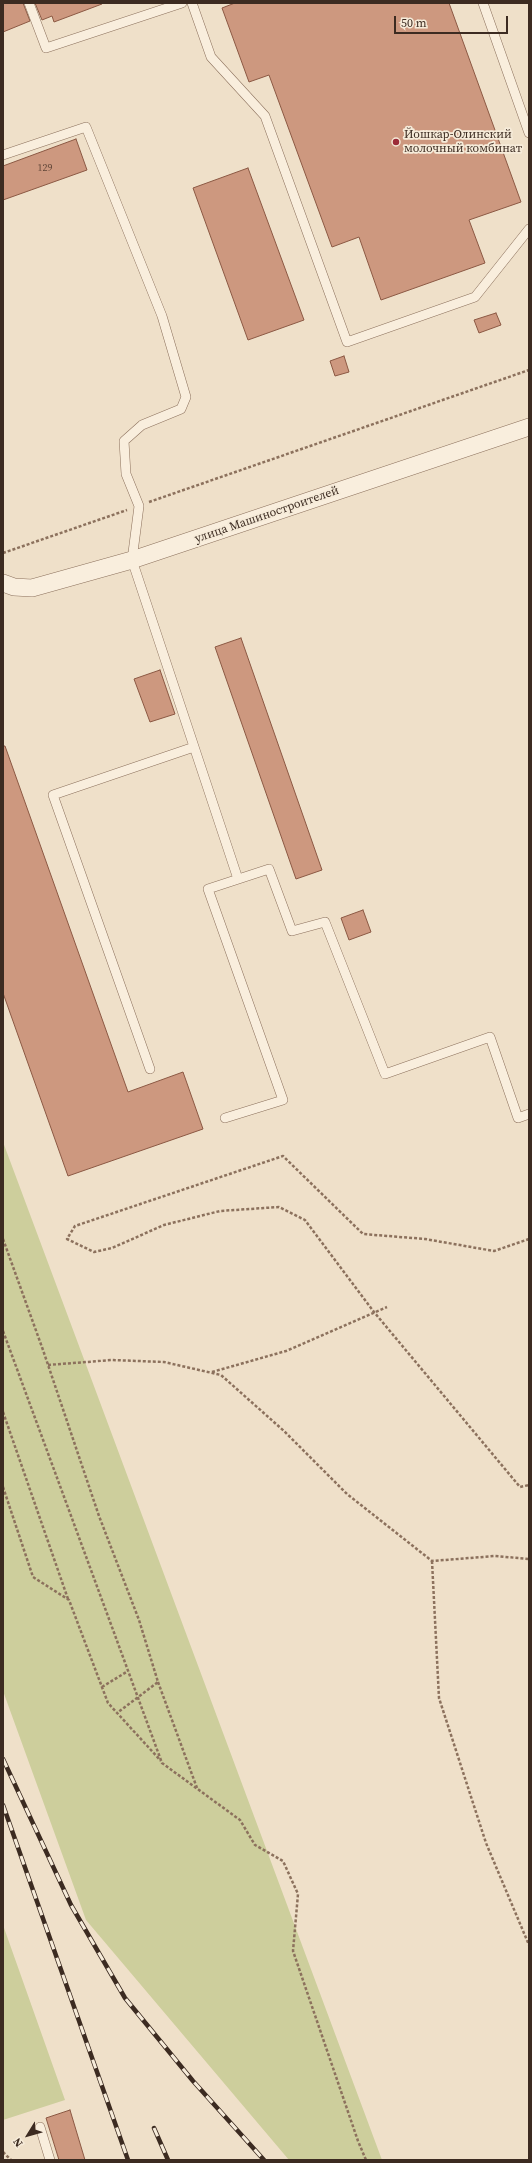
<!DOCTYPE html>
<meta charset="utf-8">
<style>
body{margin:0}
#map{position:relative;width:532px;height:2163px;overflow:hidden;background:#efe0c9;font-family:"Source Serif 4",serif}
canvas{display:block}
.frame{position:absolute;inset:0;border:4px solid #3c2b21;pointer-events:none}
.north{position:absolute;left:8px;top:2115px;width:40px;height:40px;-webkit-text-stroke:3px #f6ebd9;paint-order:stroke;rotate:233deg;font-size:11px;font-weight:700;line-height:16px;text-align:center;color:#3c2b21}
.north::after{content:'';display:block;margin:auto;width:14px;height:18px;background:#3c2b21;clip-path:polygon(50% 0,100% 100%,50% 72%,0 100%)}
.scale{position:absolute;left:394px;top:16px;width:114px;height:18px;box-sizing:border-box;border:2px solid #3c2b21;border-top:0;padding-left:5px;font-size:12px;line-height:14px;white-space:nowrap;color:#3c2b21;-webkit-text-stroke:3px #f6ebd9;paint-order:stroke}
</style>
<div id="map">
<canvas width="532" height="2163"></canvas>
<div class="frame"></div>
<div class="north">N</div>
<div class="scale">50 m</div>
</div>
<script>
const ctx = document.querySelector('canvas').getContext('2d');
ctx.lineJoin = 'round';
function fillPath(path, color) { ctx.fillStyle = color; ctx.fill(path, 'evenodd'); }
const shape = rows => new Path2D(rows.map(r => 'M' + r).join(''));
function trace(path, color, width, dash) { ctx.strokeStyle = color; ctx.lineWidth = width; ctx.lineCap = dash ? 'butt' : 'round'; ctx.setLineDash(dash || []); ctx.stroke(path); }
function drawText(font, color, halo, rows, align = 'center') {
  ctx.font = font + ' "Source Serif 4",serif'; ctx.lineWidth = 3.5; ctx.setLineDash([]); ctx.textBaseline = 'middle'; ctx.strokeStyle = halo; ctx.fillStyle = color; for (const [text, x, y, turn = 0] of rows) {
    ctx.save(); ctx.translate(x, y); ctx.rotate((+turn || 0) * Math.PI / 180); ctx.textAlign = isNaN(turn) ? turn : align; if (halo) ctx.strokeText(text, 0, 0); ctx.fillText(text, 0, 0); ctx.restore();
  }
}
const green = shape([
 [3,1142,85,1362,382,2160,289,2160,86,1920,3,1691],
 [3,1925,65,2100,3,2120]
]);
const building = shape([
 [3,3,23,3,30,21,3,32,3,3],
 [35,3,102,3,102,4,54,22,52,16,42,20,35,3],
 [235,3,449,3,521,202,469,220,485,263,381,300,359,237,332,247,269,75,249,82,222,8,235,3],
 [76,139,87,170,3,200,3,166,76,139],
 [248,168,304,320,248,340,193,188,248,168],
 [496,313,501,325,479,333,474,320,496,313],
 [344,356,349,372,335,376,330,361,344,356],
 [241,638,322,870,296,879,215,647,241,638],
 [160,670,175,714,150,722,134,679,160,670],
 [3,746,5,746,128,1092,183,1072,203,1129,68,1176,3,993,3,746],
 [363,910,371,932,349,940,341,918,363,910],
 [70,2110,85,2160,59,2160,46,2118,70,2110]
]);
const path = shape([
 [149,502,529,370],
 [3,553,127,510],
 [3,1239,43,1350,99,1516,139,1620,158,1682,117,1713],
 [529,1239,494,1251,425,1239,363,1234,283,1156,75,1226,67,1239,94,1252,112,1248,164,1225,220,1211,279,1207,305,1220,374,1312,520,1487,529,1485],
 [3,1331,162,1763,240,1820,255,1845,283,1861,298,1894,293,1951,358,2141,366,2160],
 [48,1365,112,1360,164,1362,221,1375,284,1431,347,1494,432,1561,495,1556,529,1559],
 [212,1372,286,1351,387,1307],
 [3,1412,68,1599],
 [3,1487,33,1577,69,1600,108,1703,161,1761],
 [432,1561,439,1698,486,1843,529,1945],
 [158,1682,197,1788],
 [102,1687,128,1671],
 [3,2152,11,2160]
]);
const service = shape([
 [29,3,46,48,182,3],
 [192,3,211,57,265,116,347,342,475,297,529,229],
 [483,3,529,133],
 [3,155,86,127,162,316,186,397,181,409,142,425,124,441,126,474,139,506,132,560,238,879],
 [150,1069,53,795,194,747],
 [225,1118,283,1100,208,889,269,869,292,931,325,922,385,1074,490,1037,518,1118,529,1114],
 [40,2127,50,2160]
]);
const minor = shape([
 [3,583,14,587,32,588,132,560,529,427]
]);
const rail = shape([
 [3,1759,71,1905,125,1998,193,2081,264,2160],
 [3,1805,128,2160],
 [154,2128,168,2160]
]);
const markers = [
 [396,142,4,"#9c2c38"]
];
const numberNames = [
 ["129",45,168]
];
const poiNames = [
 ["Йошкар-Олинский",404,135],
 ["молочный комбинат",404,149]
];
const streetNames = [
 ["улица Машиностроителей",267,515,-19]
];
fillPath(green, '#cdce9c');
fillPath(building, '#cd987f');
trace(building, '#8b5843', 1);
trace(service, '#8c715d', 10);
trace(minor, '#8c715d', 18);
trace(path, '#8c715d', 2.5, [3, 2]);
trace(service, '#f9eedd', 9);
trace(minor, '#f9eedd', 17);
trace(rail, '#3c2b21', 4.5);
trace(rail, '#f6ebd9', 3, [9]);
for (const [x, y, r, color] of markers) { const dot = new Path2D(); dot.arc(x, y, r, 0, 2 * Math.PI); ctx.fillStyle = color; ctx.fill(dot); trace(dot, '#f6ebd9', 1.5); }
drawText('10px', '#604638', null, numberNames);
drawText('12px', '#3c2b21', '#f6ebd9', poiNames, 'left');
drawText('12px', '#3c2b21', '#f6ebd9', streetNames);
</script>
